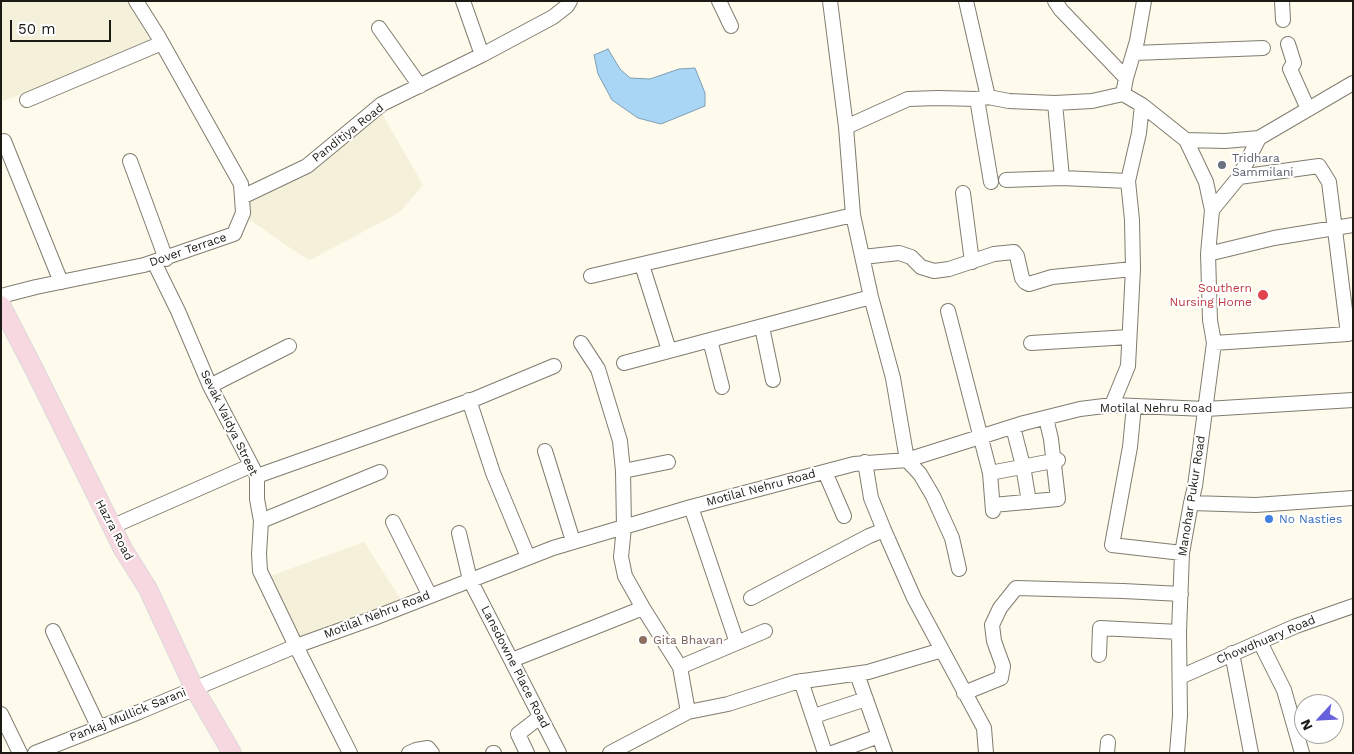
<!DOCTYPE html>
<style>
body{margin:0}
#map{position:relative;width:1354px;height:754px;overflow:hidden;background:#fefaec;font-family:"Work Sans",sans-serif}
canvas{display:block}
.frame{position:absolute;inset:0;border:2px solid #1b1a15;pointer-events:none}
.north{position:absolute;left:1294px;top:694px;width:50px;height:50px;box-sizing:border-box;background:#fff;border:1px solid #a4a3a1;border-radius:50%;rotate:245deg;font-size:14px;font-weight:700;line-height:20px;text-align:center;color:#1b1a15}
.north::after{content:'';display:block;margin:auto;width:18px;height:22px;background:#6762db;clip-path:polygon(50% 0,100% 100%,50% 72%,0 100%)}
.scale{position:absolute;left:10px;top:20px;width:101px;height:22px;box-sizing:border-box;border:2px solid #1b1a15;border-top:0;padding-left:6px;font-size:15px;line-height:18px;white-space:nowrap;color:#1b1a15;-webkit-text-stroke:4px #fff;paint-order:stroke}
</style>
<div id="map">
<canvas width="1354" height="754"></canvas>
<div class="frame"></div>
<div class="north">N</div>
<div class="scale">50 m</div>
</div>
<script>
const ctx = document.querySelector('canvas').getContext('2d');
ctx.lineJoin = 'round';
function fillPath(path, color) { ctx.fillStyle = color; ctx.fill(path, 'evenodd'); }
const shape = rows => new Path2D(rows.map(r => 'M' + r).join(''));
function trace(path, color, width, dash) { ctx.strokeStyle = color; ctx.lineWidth = width; ctx.lineCap = dash ? 'butt' : 'round'; ctx.setLineDash(dash || []); ctx.stroke(path); }
function drawText(font, color, halo, rows, align = 'center') {
  ctx.font = font + ' "Work Sans",sans-serif'; ctx.lineWidth = 4; ctx.setLineDash([]); ctx.textBaseline = 'middle'; ctx.strokeStyle = halo; ctx.fillStyle = color; for (const [text, x, y, turn = 0] of rows) {
    ctx.save(); ctx.translate(x, y); ctx.rotate((+turn || 0) * Math.PI / 180); ctx.textAlign = isNaN(turn) ? turn : align; if (halo) ctx.strokeText(text, 0, 0); ctx.fillText(text, 0, 0); ctx.restore();
  }
}
const built = shape([
 [1,1,127,1,151,42,1,102],
 [381,112,423,185,400,212,310,260,299,254,247,218,245,202],
 [364,542,403,603,295,641,268,577]
]);
const water = shape([
 [608,49,620,69,630,78,650,79,679,69,695,68,705,93,705,106,661,124,638,118,612,100,598,74,594,55,608,49]
]);
const minor = shape([
 [463,1,482,55],
 [719,1,731,26],
 [830,1,846,127,853,215,871,297,893,378,907,460,920,474,933,496,952,538,959,569],
 [966,1,988,97],
 [1055,1,1061,10,1126,78,1123,94,1142,105,1186,140,1225,141,1259,138,1353,83],
 [1282,1,1283,20],
 [379,28,420,86],
 [1288,44,1294,63,1290,69,1308,109],
 [1134,53,1263,48],
 [1126,78,1137,41,1144,1],
 [977,99,991,182],
 [27,100,162,43],
 [1055,103,1062,178],
 [846,127,908,99,938,98,977,99,988,97,1009,101,1055,103,1092,101,1123,94],
 [4,141,61,282],
 [130,161,166,259],
 [1239,177,1319,166,1329,182,1348,334,1353,332],
 [1006,180,1062,178,1128,181],
 [963,193,972,262],
 [242,197,307,166,382,104,482,55,553,17,567,6,570,1],
 [1212,210,1239,177,1259,138],
 [1208,254,1274,238,1353,225],
 [863,257,899,253,911,257,921,267,934,271,949,269,994,254,1014,252,1017,256,1022,278,1025,282,1029,284,1052,277,1133,269],
 [154,262,178,311,210,386,257,476,257,499,261,521,259,554,260,571,296,646,350,753],
 [642,265,669,350],
 [591,276,853,215],
 [1,296,36,287,144,265,234,234,243,213,241,184,158,36,136,1],
 [948,311,990,473,993,511],
 [762,327,773,380],
 [710,340,722,387],
 [581,343,598,369,620,441,623,471,624,527,621,557,625,576,643,608,680,667,688,712],
 [1031,343,1129,337],
 [1214,343,1348,334],
 [624,363,871,297],
 [210,386,289,346],
 [469,400,493,473,528,557],
 [1112,405,1128,366,1133,269,1132,220,1128,181,1139,133,1142,105],
 [1134,406,1130,447,1112,545,1182,553],
 [1013,427,1023,466,1029,502],
 [545,451,573,541],
 [865,462,871,498,884,530,914,598,984,728,986,753],
 [623,471,668,462],
 [825,472,844,516],
 [990,473,1058,460],
 [257,476,477,398,554,366],
 [1191,503,1256,505,1353,498],
 [993,505,1058,499,1051,439,1046,418],
 [691,507,737,643],
 [261,521,380,472],
 [393,522,430,596],
 [111,527,250,466],
 [459,533,470,580,559,753],
 [751,598,869,536,884,530],
 [53,631,99,728],
 [1260,642,1284,690,1302,753],
 [1232,653,1251,753],
 [1099,655,1100,628,1179,632],
 [512,660,643,608],
 [680,667,765,631],
 [857,674,885,753],
 [1180,677,1296,626,1353,606],
 [801,681,825,753],
 [964,693,1001,678,1003,666,994,641,992,625,1000,608,1016,588,1123,591,1181,594],
 [1,714,20,753],
 [814,716,866,699],
 [35,753,139,712,296,646,374,618,553,548,691,507,854,464,907,460,1024,423,1080,409,1112,405,1206,409,1353,400],
 [409,753,416,750,428,748,432,753],
 [493,753,494,753],
 [527,753,518,734,540,717],
 [610,753,688,712,728,704,796,682,868,672,942,650],
 [832,753,879,736],
 [1107,753,1108,742],
 [1177,753,1180,716,1179,632,1182,553,1191,503,1195,486,1214,343,1210,320,1208,254,1212,210,1206,182,1186,140]
]);
const major = shape([
 [1,305,34,369,123,549,148,589,194,688,232,753]
]);
const markers = [
 [1222,165,5,"#6b7280"],
 [1263,295,6,"#e0444e"],
 [1269,519,5,"#3f7fe0"],
 [643,640,5,"#8d6e63"]
];
const streetNames = [
 ["Panditiya Road",348,133,-38],
 ["Dover Terrace",188,250,-19],
 ["Motilal Nehru Road",1156,408],
 ["Sevak Vaidya Street",229,423,64],
 ["Motilal Nehru Road",761,488,-15],
 ["Manohar Pukur Road",1192,496,-81],
 ["Hazra Road",114,530,62],
 ["Motilal Nehru Road",377,615,-21],
 ["Chowdhuary Road",1266,640,-23],
 ["Lansdowne Place Road",515,667,63],
 ["Pankaj Mullick Sarani",128,715,-22]
];
const worshipNames = [
 ["Tridhara",1232,158],
 ["Sammilani",1232,172]
];
const healthNames = [
 ["Southern",1252,288],
 ["Nursing Home",1252,302]
];
const shopNames = [
 ["No Nasties",1279,519]
];
const educationNames = [
 ["Gita Bhavan",653,640]
];
fillPath(built, '#f5f0da');
fillPath(water, '#a9d6f5');
trace(water, '#7e9eb2', 1);
trace(minor, '#807c70', 16);
trace(major, '#dbdada', 20);
trace(minor, '#fff', 14);
trace(major, '#f7d7e0', 18);
for (const [x, y, r, color] of markers) { const dot = new Path2D(); dot.arc(x, y, r, 0, 2 * Math.PI); ctx.fillStyle = color; ctx.fill(dot); trace(dot, '#fff', 2); }
drawText('12px', '#1b1a15', '#fff', streetNames);
drawText('12px', '#5b616d', '#fff', worshipNames, 'left');
drawText('12px', '#be3a42', '#fff', healthNames, 'right');
drawText('12px', '#366cbe', '#fff', shopNames, 'left');
drawText('12px', '#785e54', '#fff', educationNames, 'left');
</script>
